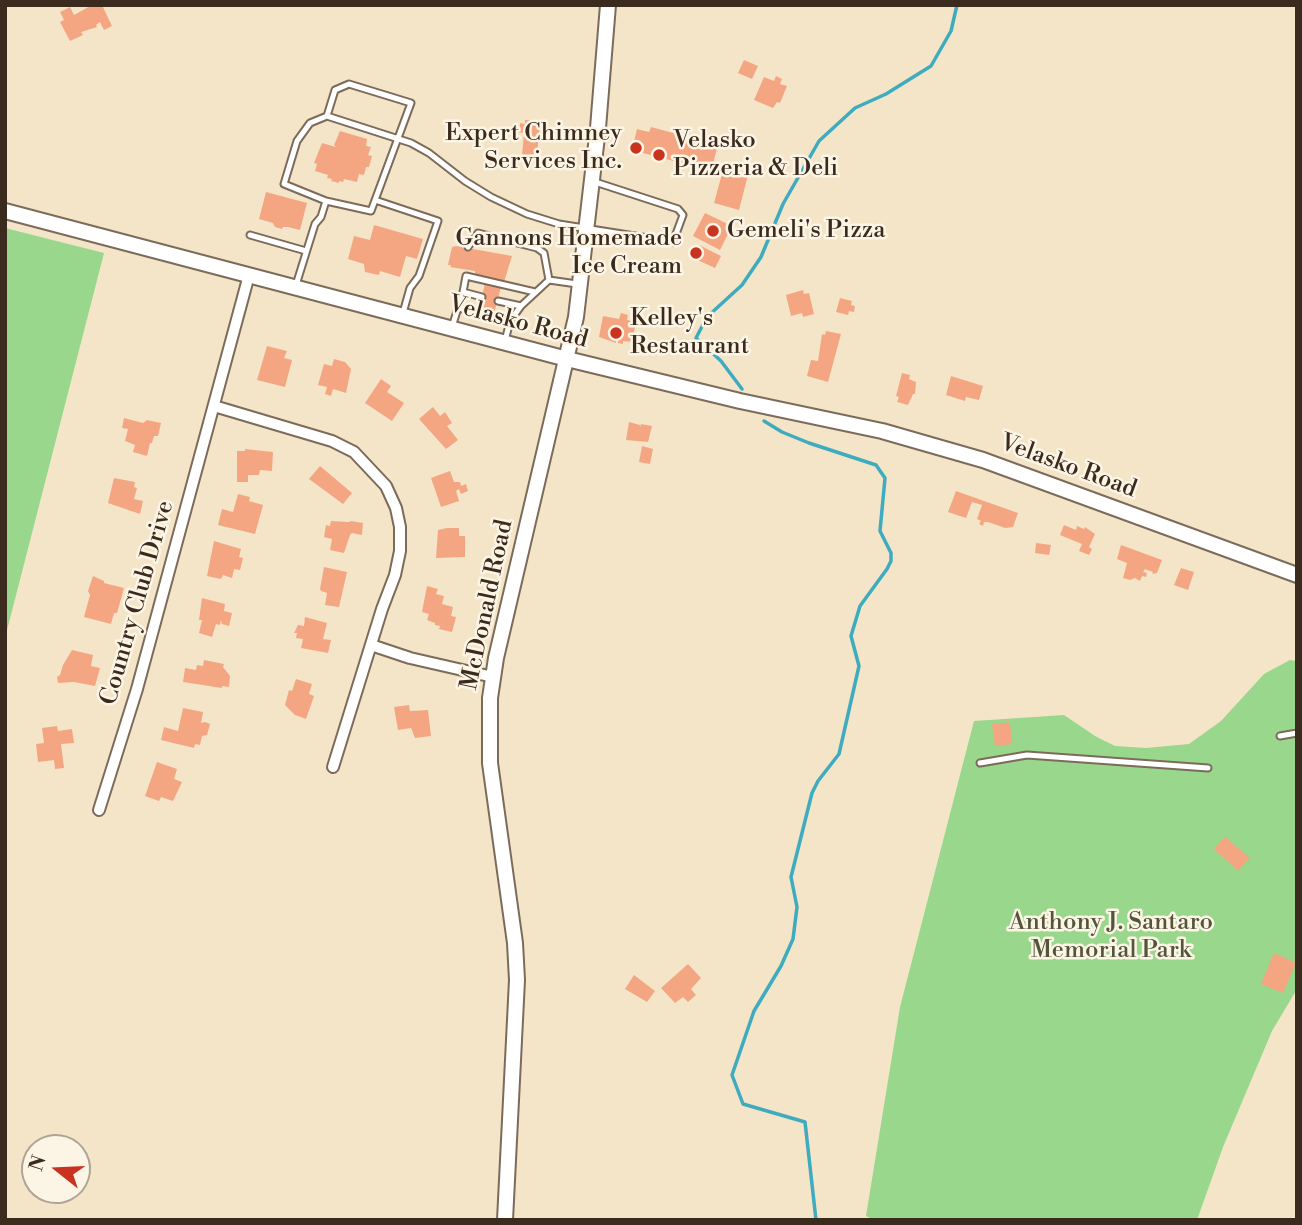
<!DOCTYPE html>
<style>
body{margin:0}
#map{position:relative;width:1302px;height:1225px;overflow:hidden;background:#f4e5c9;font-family:"Libre Bodoni",serif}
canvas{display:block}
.frame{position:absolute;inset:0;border:7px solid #3b2a1e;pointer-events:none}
.north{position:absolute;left:21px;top:1134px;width:70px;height:70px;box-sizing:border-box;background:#fcf5e5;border:2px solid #afa495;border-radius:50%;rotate:288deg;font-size:19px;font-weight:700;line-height:28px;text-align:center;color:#3b2a1e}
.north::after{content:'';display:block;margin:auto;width:24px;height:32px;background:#c8321e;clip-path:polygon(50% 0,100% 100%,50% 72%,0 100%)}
</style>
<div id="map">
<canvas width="1302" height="1225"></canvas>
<div class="frame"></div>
<div class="north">N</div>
</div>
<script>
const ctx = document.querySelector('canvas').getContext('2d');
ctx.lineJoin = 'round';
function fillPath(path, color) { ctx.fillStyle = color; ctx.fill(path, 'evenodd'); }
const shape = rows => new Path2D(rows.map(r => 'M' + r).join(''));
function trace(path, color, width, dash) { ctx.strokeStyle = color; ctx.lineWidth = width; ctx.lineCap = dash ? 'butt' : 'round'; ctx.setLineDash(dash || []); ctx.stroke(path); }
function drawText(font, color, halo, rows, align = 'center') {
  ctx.font = font + ' "Libre Bodoni",serif'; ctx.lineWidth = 5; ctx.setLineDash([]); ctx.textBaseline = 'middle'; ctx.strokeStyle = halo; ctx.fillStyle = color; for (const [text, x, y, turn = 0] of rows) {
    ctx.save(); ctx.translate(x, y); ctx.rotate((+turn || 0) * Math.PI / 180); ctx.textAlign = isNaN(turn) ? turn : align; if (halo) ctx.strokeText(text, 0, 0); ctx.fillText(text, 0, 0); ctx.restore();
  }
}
const green = shape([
 [5,228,104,253,5,638],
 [1290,660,1297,661,1297,989,1272,1031,1223,1147,1197,1220,874,1220,866,1216,900,1007,974,721,1064,715,1095,736,1115,746,1146,748,1189,744,1221,721,1264,674]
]);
const stream = shape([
 [742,389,721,361,696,338,707,317,742,285,761,257,783,204,819,141,855,108,886,94,931,66,951,31,957,5],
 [764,421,782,432,809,443,876,465,885,478,880,531,891,553,891,561,887,569,860,606,851,636,859,666,839,754,818,781,812,793,791,877,797,907,793,939,781,966,754,1011,732,1075,743,1104,805,1122,816,1220]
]);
const building = shape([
 [92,5,102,5,112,26,104,30,100,22,96,25,97,27,81,32,83,35,70,41,60,22,64,20,60,12,70,7,74,15],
 [744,60,758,66,752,79,738,73],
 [776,76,782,79,780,84,787,86,780,103,777,102,773,108,754,100,764,77,774,81],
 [525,120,540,121,537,157,522,156,524,133,516,132,517,127,520,128,520,123,525,124],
 [651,127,718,145,711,171,632,150,637,129,649,132],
 [340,131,367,139,366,146,371,147,368,155,372,156,369,167,366,167,364,175,359,174,357,182,344,179,343,182,339,181,339,183,331,181,332,179,327,178,328,175,315,171,317,164,314,163,322,143,336,147,334,145],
 [726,169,748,175,739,210,714,203,723,170],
 [266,192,307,203,300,230,288,227,283,227,282,229,275,227,273,223,259,219],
 [705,213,732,226,720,250,693,236],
 [374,225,423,239,417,259,406,256,400,277,380,271,379,275,365,272,364,264,348,259,354,236,370,240],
 [699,245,721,256,715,268,693,258],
 [456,246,512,256,504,282,475,274,475,271,450,267,451,265,448,265,452,247],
 [485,283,501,287,494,314,479,310],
 [803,290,804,294,809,293,814,314,803,317,802,313,791,316,786,295],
 [840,298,852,301,851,305,855,306,854,312,849,311,848,315,836,312],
 [621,313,628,315,627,320,636,322,632,342,623,341,623,344,618,343,618,340,616,339,616,343,599,337,603,316,619,319],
 [826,331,841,334,828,382,807,376,811,360,818,361,822,334,825,335],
 [267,346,287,351,284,358,292,360,285,387,257,380],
 [334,359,345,362,351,369,346,393,333,389,331,396,325,394,327,387,318,385,324,364,332,366],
 [902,373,910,375,909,379,916,382,915,394,913,394,908,405,897,402,899,397,896,396],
 [951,376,983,386,979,400,966,397,965,401,946,395],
 [381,379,391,386,387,392,404,403,392,421,365,403],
 [433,407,440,416,445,412,452,423,447,426,458,440,446,449,419,419],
 [124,418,143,423,147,420,161,423,158,436,154,436,152,443,150,443,147,456,133,452,135,445,125,441,128,429,122,428],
 [629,422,640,425,640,427,641,424,652,426,648,442,626,440],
 [642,446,653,449,650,464,639,462],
 [245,449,273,452,272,471,260,470,259,475,248,475,248,482,237,482,237,451,245,451],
 [320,466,352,493,343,504,309,479],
 [450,471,454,482,460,482,461,486,466,484,468,491,461,494,459,489,456,491,459,501,441,507,431,478],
 [114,478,135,482,134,487,137,488,134,499,143,501,140,514,108,503],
 [956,491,1018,513,1013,527,1005,528,988,522,984,522,983,526,979,524,981,521,977,519,982,505,972,502,966,518,948,512],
 [238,494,250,497,249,501,263,505,255,534,218,525,222,509,233,512],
 [331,521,349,522,351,521,363,523,362,535,352,533,350,535,344,553,330,550,332,539,324,537,326,525,330,526],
 [1064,525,1076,530,1077,526,1084,529,1085,527,1095,534,1089,547,1092,549,1089,555,1079,551,1082,544,1060,535],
 [447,528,459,528,459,536,465,536,465,557,436,558,438,530],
 [214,541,241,549,239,557,243,558,240,570,234,569,232,578,223,575,221,579,207,576],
 [1036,543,1051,545,1049,555,1035,553],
 [1121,545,1162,560,1157,573,1152,574,1153,572,1145,569,1143,572,1147,573,1146,577,1142,576,1140,581,1135,578,1130,580,1123,578,1127,563,1117,559],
 [324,567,347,572,339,607,325,605,327,593,321,591,320,589],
 [1181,568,1194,572,1188,590,1174,585],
 [93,576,104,581,104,583,124,588,117,613,114,613,111,624,84,617,90,595,88,591],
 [427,586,438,589,436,594,444,596,442,604,453,607,451,616,456,617,452,632,439,629,440,626,435,625,435,623,427,620,429,614,422,612],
 [202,598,225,604,224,611,232,613,229,626,222,624,221,620,220,625,216,624,212,637,199,633,202,620,199,620],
 [305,617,327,623,323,639,331,640,328,653,301,648,303,639,296,638,297,633,294,633,298,625,304,626],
 [72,650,93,655,91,666,100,668,95,686,74,682,58,683,57,677,60,675,63,665],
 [204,660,224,664,223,667,230,676,229,687,222,686,222,688,183,682,185,668,196,670,197,665,203,666],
 [296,679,312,684,309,694,314,696,306,719,295,715,285,705,289,690,292,691],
 [409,705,410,711,428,710,431,736,415,738,411,728,398,730,394,707],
 [183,708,203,712,201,723,205,722,210,724,207,735,202,736,200,745,195,744,194,748,161,740,164,727,178,731],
 [1010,722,1012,744,995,746,992,724],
 [57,726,58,731,72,729,74,743,61,744,64,768,55,769,54,760,38,762,36,744,44,743,42,728],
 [157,762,177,769,174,779,182,782,173,801,161,797,159,801,145,796],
 [1225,837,1250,858,1238,871,1214,849],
 [1274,953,1296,963,1283,993,1261,984],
 [688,964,701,978,691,989,696,995,688,1002,683,997,675,1003,661,988],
 [634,975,655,991,647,1002,625,989]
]);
const service = shape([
 [375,200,438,221,419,276,410,288,403,313],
 [326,201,371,211,411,103,349,84,335,90,327,116],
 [250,235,306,251],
 [468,247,478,233,537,248,544,253,549,280],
 [296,285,315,224,321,217,326,201,284,184,297,141,310,123,327,116,411,143,429,153,465,181,491,197,527,214,559,224,673,242,683,215,678,209,592,181],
 [463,292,466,276,535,292],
 [498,301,521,306],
 [459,308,510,321],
 [452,327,463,292,482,297],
 [505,341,510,321,521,306,549,280,577,284],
 [1280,736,1297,733],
 [980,763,1027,755,1208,768]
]);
const minor = shape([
 [214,406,332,441,354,452,386,486,396,508,400,527,400,551,395,575,382,609,333,767],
 [371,645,410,658,493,677],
 [99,810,137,689,249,275]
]);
const tertiary = shape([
 [5,211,567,359,740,401,882,431,983,460,1297,575],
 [505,1220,517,980,515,943,490,763,490,698,496,658,576,317,598,128,608,5]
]);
const markers = [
 [636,148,7,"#c8321e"],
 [659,155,7,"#c8321e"],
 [713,231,7,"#c8321e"],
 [696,253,7,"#c8321e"],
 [616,333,7,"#c8321e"]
];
const poiNames = [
 ["Expert Chimney",622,134,"right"],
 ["Services Inc.",622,162,"right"],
 ["Velasko",673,141],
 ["Pizzeria & Deli",673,169],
 ["Gemeli's Pizza",727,231],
 ["Gannons Homemade",682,239,"right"],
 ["Ice Cream",682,267,"right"],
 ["Kelley's",630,319],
 ["Restaurant",630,347]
];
const streetNames = [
 ["Velasko Road",518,323,15],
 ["Velasko Road",1068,467,20],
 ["Country Club Drive",138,603,-74],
 ["McDonald Road",488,605,-78]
];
const parkNames = [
 ["Anthony J. Santaro",1111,923],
 ["Memorial Park",1111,951]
];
fillPath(green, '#98d78c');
trace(stream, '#3fabbe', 3.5);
fillPath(building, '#f4a683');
trace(service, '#7c6b5a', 9);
trace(minor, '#7c6b5a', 14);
trace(tertiary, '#7c6b5a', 18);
trace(service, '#fff', 5);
trace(minor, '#fff', 10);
trace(tertiary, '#fff', 14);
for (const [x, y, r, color] of markers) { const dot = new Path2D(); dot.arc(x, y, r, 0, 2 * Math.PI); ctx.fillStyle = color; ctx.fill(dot); trace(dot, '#fcf5e5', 2.5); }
drawText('24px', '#3b2a1e', '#fcf5e5', poiNames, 'left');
drawText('24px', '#3b2a1e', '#fcf5e5', streetNames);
drawText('24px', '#52553a', '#fcf5e5', parkNames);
</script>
